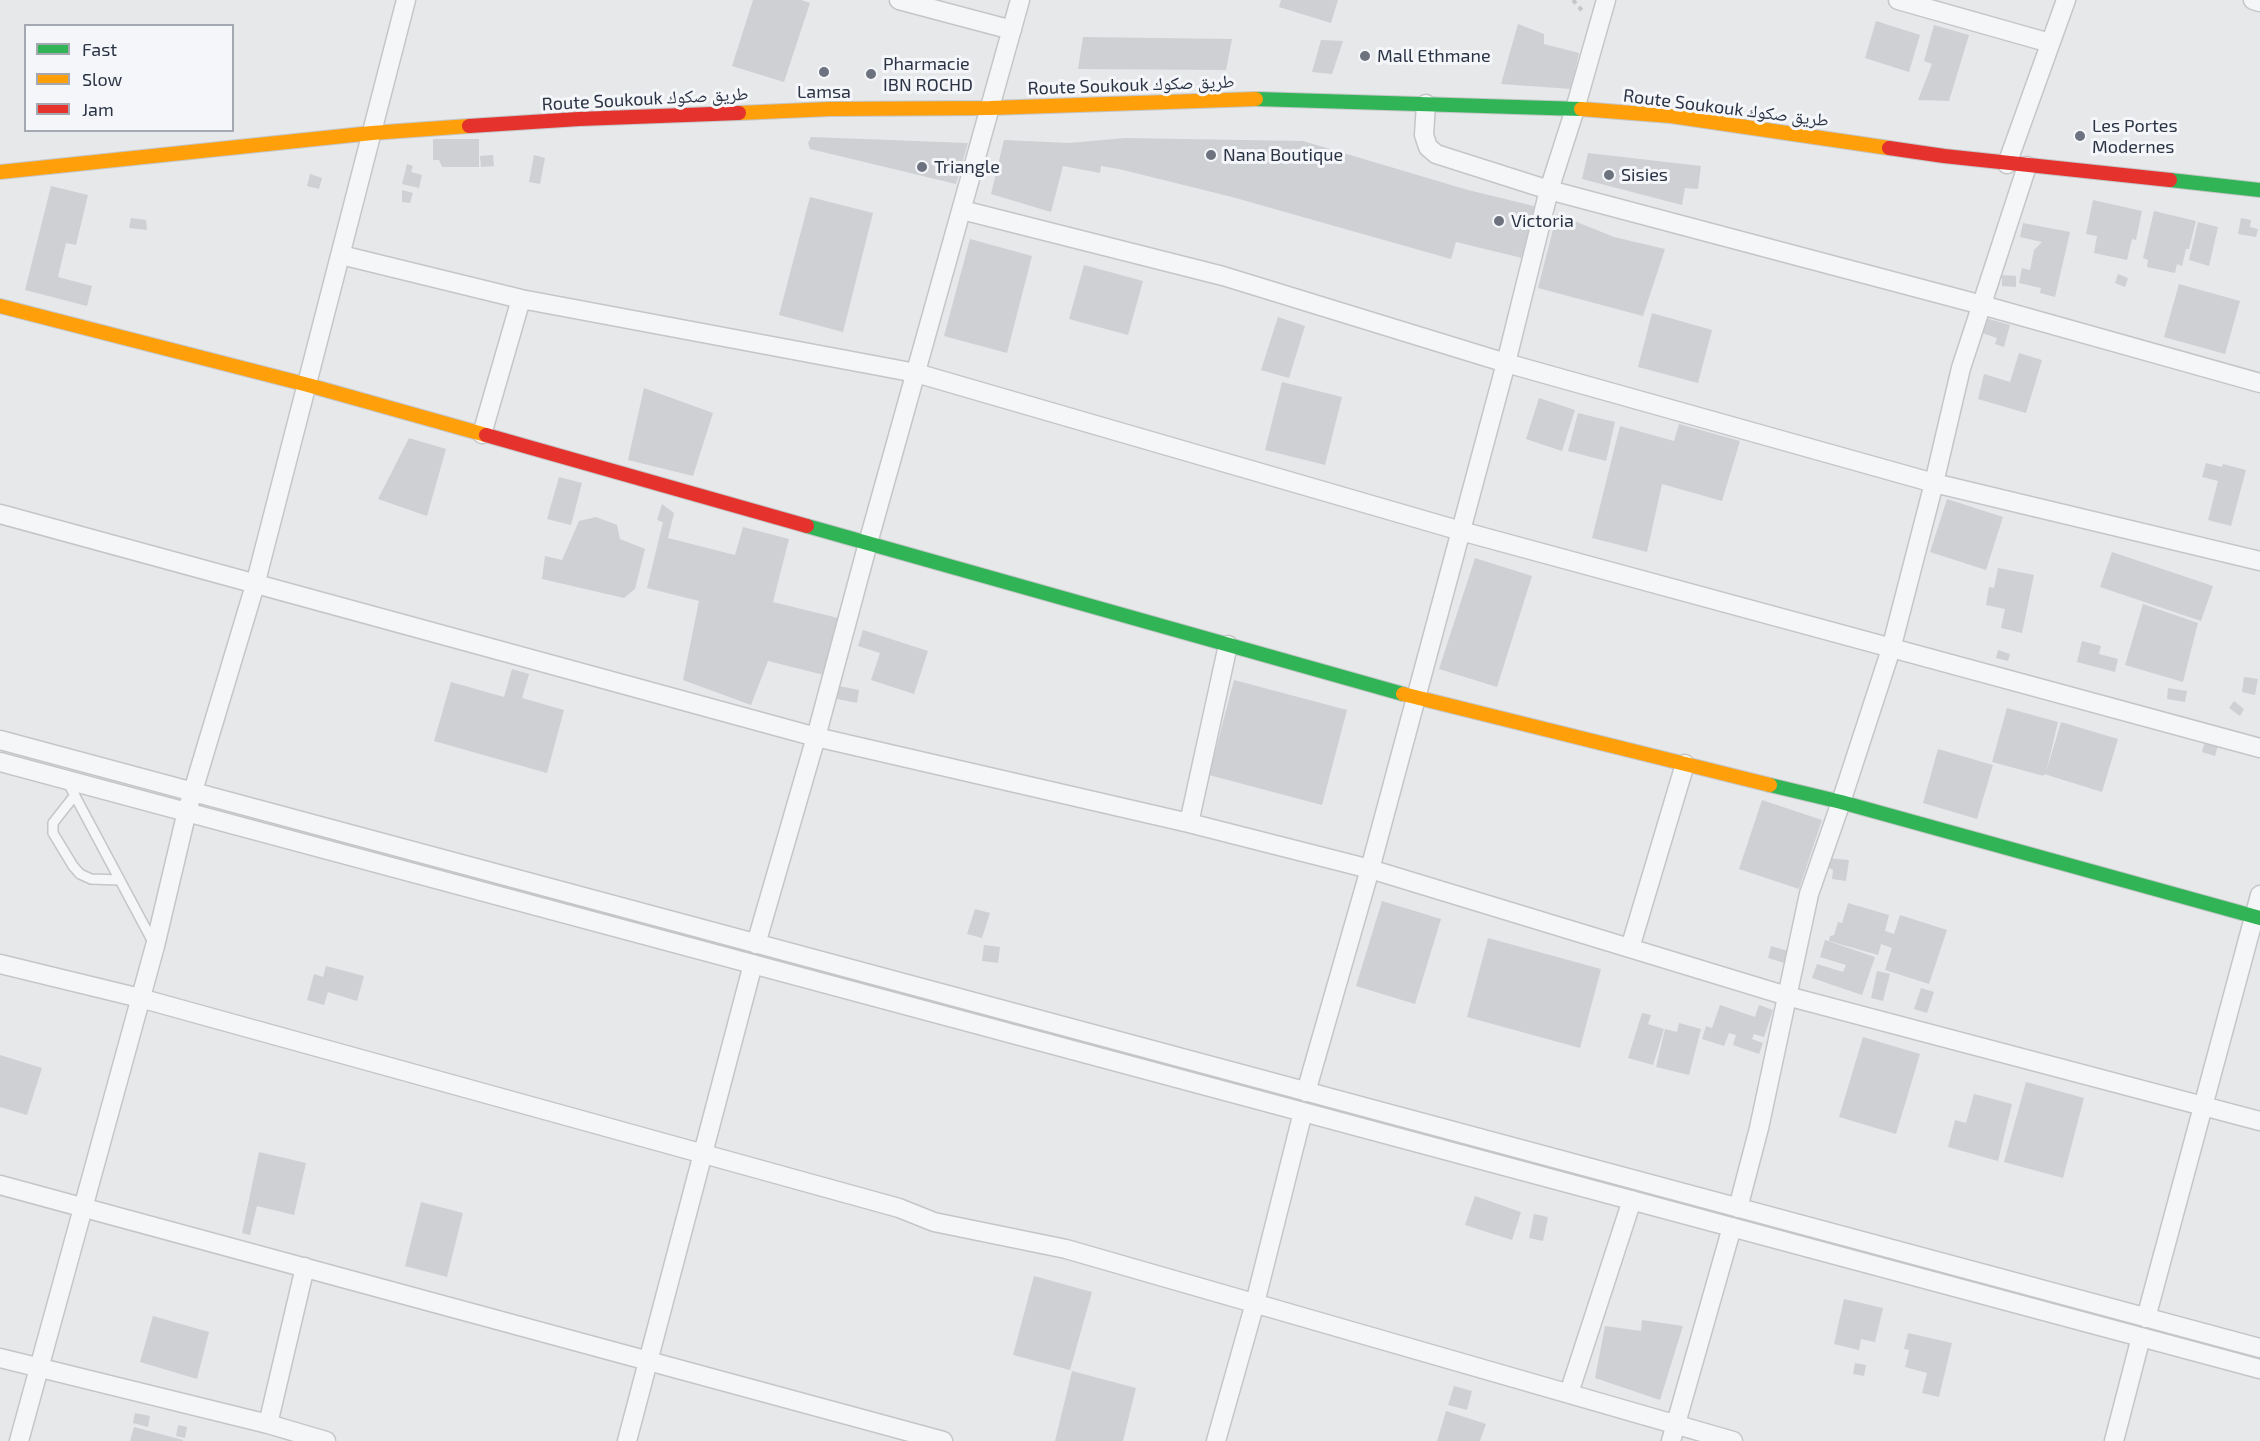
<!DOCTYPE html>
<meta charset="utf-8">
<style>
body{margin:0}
#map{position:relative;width:2260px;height:1441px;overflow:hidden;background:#e6e8ea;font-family:"Exo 2",sans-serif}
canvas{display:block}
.legend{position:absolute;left:24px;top:24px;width:210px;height:108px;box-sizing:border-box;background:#f4f6f9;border:2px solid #a4a8b1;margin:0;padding:8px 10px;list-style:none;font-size:18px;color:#2b3445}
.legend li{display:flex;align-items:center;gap:12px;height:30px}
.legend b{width:30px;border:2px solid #a4a8b1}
</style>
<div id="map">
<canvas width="2260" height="1441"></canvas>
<ul class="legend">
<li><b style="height:8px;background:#30b455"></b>Fast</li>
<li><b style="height:8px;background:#ff9f0a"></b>Slow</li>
<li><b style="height:8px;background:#e5322d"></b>Jam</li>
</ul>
</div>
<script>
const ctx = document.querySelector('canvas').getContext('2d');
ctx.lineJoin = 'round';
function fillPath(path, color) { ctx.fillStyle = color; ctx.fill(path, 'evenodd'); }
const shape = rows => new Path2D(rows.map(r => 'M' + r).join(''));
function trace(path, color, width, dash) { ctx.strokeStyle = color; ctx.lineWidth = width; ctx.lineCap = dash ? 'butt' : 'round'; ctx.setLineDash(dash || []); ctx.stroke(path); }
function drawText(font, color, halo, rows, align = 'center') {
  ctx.font = font + ' "Exo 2","Noto Naskh Arabic",sans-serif'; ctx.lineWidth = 6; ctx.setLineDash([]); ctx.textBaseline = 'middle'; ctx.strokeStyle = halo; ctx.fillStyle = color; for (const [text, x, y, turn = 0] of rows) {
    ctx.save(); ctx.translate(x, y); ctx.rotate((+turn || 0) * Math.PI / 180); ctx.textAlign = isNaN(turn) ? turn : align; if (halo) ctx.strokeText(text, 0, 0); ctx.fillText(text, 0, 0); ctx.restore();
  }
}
const building = shape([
 [753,0,801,0,810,3,784,82,732,66],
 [1281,0,1338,0,1331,23,1279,7],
 [1876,21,1920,35,1909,72,1865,58],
 [1518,24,1544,34,1544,44,1579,53,1571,89,1501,84],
 [1934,25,1969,35,1949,101,1918,100,1932,64,1924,61],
 [1083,37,1232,39,1226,70,1078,69],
 [1321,40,1343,41,1332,74,1312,72],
 [811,137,968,143,956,184,810,149,808,143],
 [1125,138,1303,141,1468,190,1538,207,1526,259,1456,242,1451,259,1232,197,1119,169,1101,166,1100,173,1063,166,1051,212,991,194,1004,140,1069,143],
 [433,139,479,139,479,167,442,167,439,160,433,160],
 [1588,153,1701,166,1698,189,1685,188,1682,205,1582,179],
 [493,155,494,166,481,167,480,156],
 [534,155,545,158,540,184,529,182],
 [407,164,413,166,411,172,422,175,419,188,402,184],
 [310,174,322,178,319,189,307,186],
 [51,186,88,195,76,245,66,243,58,277,92,286,87,306,25,290],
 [402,190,413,193,410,203,402,202],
 [810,197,873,213,843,332,779,315],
 [2093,200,2142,211,2136,240,2132,239,2127,260,2094,253,2097,236,2086,234],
 [2154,211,2196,221,2189,249,2186,249,2182,266,2177,264,2175,273,2147,267,2148,260,2143,258],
 [1557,214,1614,237,1665,249,1643,316,1538,288],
 [131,218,146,220,147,230,129,228],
 [2241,218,2251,220,2250,227,2258,229,2256,237,2238,234],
 [2198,222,2218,227,2209,266,2189,260],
 [2023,223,2070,232,2055,297,2040,293,2041,288,2019,283,2022,268,2030,270,2034,250,2042,242,2020,237],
 [970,239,1032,256,1007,353,944,336],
 [1084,265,1143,281,1128,335,1069,319],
 [2118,274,2128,278,2125,287,2115,283],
 [2002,275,2016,276,2016,287,2002,286],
 [2179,284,2240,301,2225,354,2164,337],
 [1652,313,1712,330,1698,383,1638,367],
 [1278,317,1305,326,1289,378,1261,370],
 [1986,318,2010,325,2004,347,1995,344,1997,338,1982,333],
 [2019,353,2042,360,2026,413,1978,399,1984,374,2010,382],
 [1282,382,1342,397,1325,465,1265,450],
 [644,388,713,413,693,476,628,460],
 [1539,398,1575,410,1562,451,1526,439],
 [1578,413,1615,422,1606,461,1568,451],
 [1679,424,1740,441,1722,501,1662,484,1647,552,1592,538,1620,426,1674,441],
 [409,438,446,449,427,516,378,499],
 [2206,463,2222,467,2223,464,2246,470,2231,526,2208,520,2218,481,2202,477],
 [559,477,582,483,571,525,547,519],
 [1947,499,2003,517,1986,570,1930,552],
 [662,504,674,513,668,538,735,555,743,527,789,539,773,602,838,618,824,675,768,661,751,705,683,680,699,601,647,588,663,522,657,520],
 [596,517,617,525,620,539,645,549,635,589,624,598,542,579,545,556,562,560,579,521],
 [2112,552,2213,586,2201,621,2100,587],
 [1475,558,1532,576,1497,687,1439,669],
 [1998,568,2034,575,2022,633,2001,628,2005,609,1986,605,1989,587,1994,588],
 [2143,604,2198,623,2183,682,2125,665],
 [863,630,928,651,914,694,871,680,880,653,858,646],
 [2082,641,2101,646,2099,654,2118,659,2115,672,2077,662],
 [1998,650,2010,654,2008,661,1996,658],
 [512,669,529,674,522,698,564,710,547,773,434,741,451,682,504,697],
 [2244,677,2258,679,2255,695,2242,692],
 [1234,680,1347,710,1322,805,1209,775],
 [839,686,859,690,857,703,837,699],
 [2168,688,2187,691,2185,702,2167,699],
 [2234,701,2244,709,2240,716,2229,708],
 [2007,708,2058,722,2046,772,2061,722,2118,739,2102,792,2044,774,2044,776,1992,762],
 [2205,741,2218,745,2215,756,2202,752],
 [1938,749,1993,765,1977,819,1923,803],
 [1762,800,1822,820,1799,889,1739,869],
 [1828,858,1849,860,1846,881,1832,879,1833,870,1827,867],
 [1382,901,1441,919,1415,1004,1356,986],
 [1848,903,1889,915,1885,931,1894,934,1900,915,1947,930,1929,984,1885,970,1892,948,1881,944,1878,955,1829,941,1830,936,1834,935,1838,922,1842,923],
 [975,909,990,913,982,938,967,934],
 [1488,938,1601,969,1580,1048,1467,1017],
 [1825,940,1875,957,1862,995,1812,978,1817,964,1843,972,1846,965,1820,957],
 [984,945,1000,947,998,963,982,961],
 [1771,946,1788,951,1784,963,1768,958],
 [326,966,364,976,357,1001,328,992,324,1005,307,1000,314,974,323,977],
 [1877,971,1890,974,1883,1001,1871,998],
 [1921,988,1934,992,1927,1013,1914,1009],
 [1720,1005,1755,1017,1759,1005,1773,1010,1764,1037,1754,1034,1752,1039,1763,1043,1759,1054,1733,1045,1736,1035,1729,1033,1724,1046,1702,1039,1706,1026,1712,1028],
 [1642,1013,1651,1015,1648,1024,1664,1029,1653,1065,1628,1058],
 [1679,1023,1701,1029,1689,1075,1656,1067,1665,1029,1677,1032],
 [1863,1037,1920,1054,1896,1134,1839,1117],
 [0,1055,42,1068,27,1115,0,1107],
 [2026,1082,2084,1098,2063,1178,2004,1162],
 [1974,1094,2012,1104,1998,1161,1948,1147,1955,1120,1966,1123],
 [259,1152,306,1163,294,1215,257,1206,250,1235,242,1233],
 [1475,1196,1521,1212,1512,1240,1465,1225],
 [421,1202,463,1213,447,1277,405,1266],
 [1534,1214,1548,1217,1543,1241,1529,1238],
 [1034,1276,1092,1292,1070,1370,1013,1355],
 [1844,1299,1883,1308,1875,1342,1861,1339,1859,1350,1834,1344],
 [153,1316,209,1332,197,1379,140,1362],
 [1642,1320,1683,1326,1660,1400,1595,1378,1605,1326,1641,1331],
 [1908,1333,1952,1343,1939,1397,1922,1393,1927,1373,1905,1367,1909,1350,1904,1349],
 [1855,1363,1866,1365,1864,1376,1853,1374],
 [1072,1371,1136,1388,1123,1441,1055,1441],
 [1454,1386,1472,1391,1467,1410,1448,1405],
 [1446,1411,1486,1424,1480,1441,1437,1441],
 [135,1413,150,1416,148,1427,133,1423],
 [178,1425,187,1427,185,1438,176,1436],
 [134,1427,183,1440,183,1441,130,1441]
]);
const path = shape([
 [1573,0,1584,13]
]);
const lane = shape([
 [67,781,154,944],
 [75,795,53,823,53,833,73,866,80,874,91,879,120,880]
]);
const street = shape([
 [899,0,1012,30],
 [1898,0,2050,43],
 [2253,0,2260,2],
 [1426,104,1424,135,1428,147,1436,154,1549,190,1982,305,2260,383],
 [2007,164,2066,0],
 [962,210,1223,276,1506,363,1934,483,2260,561],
 [341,255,521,299,916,373,1461,531,2260,748],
 [482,434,521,299],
 [0,514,816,737,1189,823,1370,869,1787,996,2260,1121],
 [0,740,2260,1348],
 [0,762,2260,1369],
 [1189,823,1228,645],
 [756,944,816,737,868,543,1020,0],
 [1630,948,1685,764],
 [0,964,140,998,899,1208,934,1222,1066,1249,1733,1441],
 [1306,1092,1370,869,1506,363,1549,190,1575,109,1606,0],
 [0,1185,943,1441],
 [1738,1208,1759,1128,1809,894,1841,802,1891,649,1934,483,1961,368,2027,166],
 [2146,1318,2260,895],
 [0,1358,268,1424,326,1441],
 [1569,1393,1632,1200],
 [268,1424,305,1267],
 [19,1441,155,946,187,811,255,585,406,0],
 [627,1441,753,964],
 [1216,1441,1255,1303,1303,1112],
 [1671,1441,1732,1227],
 [2114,1441,2141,1337]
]);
const fast = shape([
 [1256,99,1581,109],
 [2170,180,2260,190],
 [807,526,1403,694],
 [1770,785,1841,802,2260,918]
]);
const slow = shape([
 [1581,109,1671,116,1889,148],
 [739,113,830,109,990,108,1256,99],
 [0,172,372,133,469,126],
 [0,306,308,385,486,435],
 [1403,694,1770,785]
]);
const jam = shape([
 [469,126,579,119,739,113],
 [1889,148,1944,156,2170,180],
 [486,435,807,526]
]);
const markers = [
 [1365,56,6,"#6c737f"],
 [824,72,6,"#6c737f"],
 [871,74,6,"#6c737f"],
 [2080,136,6,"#6c737f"],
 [1211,155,6,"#6c737f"],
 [922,167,6,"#6c737f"],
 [1609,175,6,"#6c737f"],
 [1499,221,6,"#6c737f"]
];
const poiNames = [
 ["Mall Ethmane",1377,56],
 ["Pharmacie",883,64],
 ["IBN ROCHD",883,85],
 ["Lamsa",824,92,"center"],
 ["Les Portes",2092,126],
 ["Modernes",2092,147],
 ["Nana Boutique",1223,155],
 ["Triangle",934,167],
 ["Sisies",1621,175],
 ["Victoria",1511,221]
];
const streetNames = [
 ["Route Soukouk طريق صكوك",1131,85,-2],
 ["Route Soukouk طريق صكوك",645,99,-3],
 ["Route Soukouk طريق صكوك",1726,108,7]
];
fillPath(building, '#ced0d3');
trace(lane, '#c4c6c8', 12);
trace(street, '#c4c6c8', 21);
trace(fast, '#c4c6c8', 16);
trace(slow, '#c4c6c8', 16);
trace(jam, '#c4c6c8', 16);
trace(path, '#c5c6ca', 4, [4.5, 4.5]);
trace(lane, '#f5f6f7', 9);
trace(street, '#f5f6f7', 18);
trace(fast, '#30b455', 14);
trace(slow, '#ff9f0a', 14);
trace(jam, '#e5322d', 14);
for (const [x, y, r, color] of markers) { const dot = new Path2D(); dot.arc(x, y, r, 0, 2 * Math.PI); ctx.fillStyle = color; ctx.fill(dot); trace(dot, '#f4f6f9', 2); }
drawText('18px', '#2b3445', '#f4f6f9', poiNames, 'left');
drawText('18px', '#2b3445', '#f4f6f9', streetNames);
</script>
